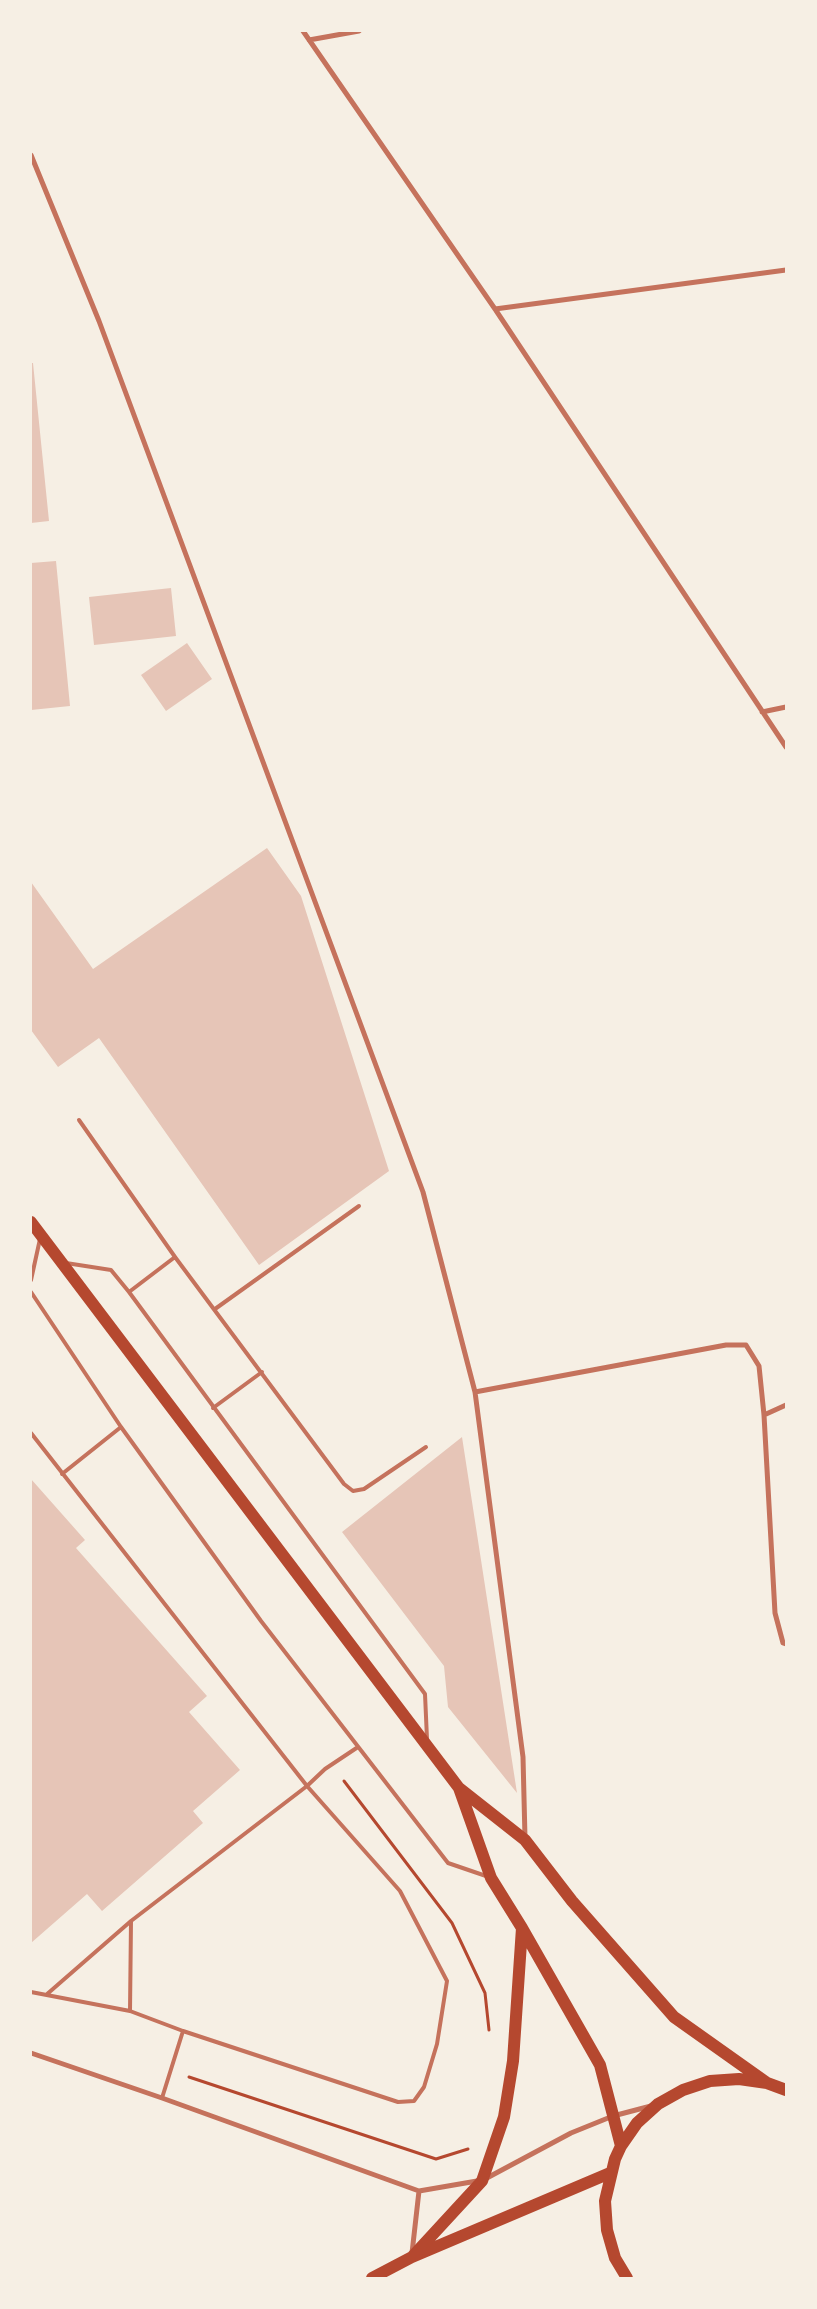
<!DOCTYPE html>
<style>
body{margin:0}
#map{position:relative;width:817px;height:2309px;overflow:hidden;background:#f6efe4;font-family:"Libre Baskerville",serif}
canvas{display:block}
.frame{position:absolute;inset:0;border:32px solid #f6efe4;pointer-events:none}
</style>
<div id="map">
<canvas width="817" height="2309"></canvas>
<div class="frame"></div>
</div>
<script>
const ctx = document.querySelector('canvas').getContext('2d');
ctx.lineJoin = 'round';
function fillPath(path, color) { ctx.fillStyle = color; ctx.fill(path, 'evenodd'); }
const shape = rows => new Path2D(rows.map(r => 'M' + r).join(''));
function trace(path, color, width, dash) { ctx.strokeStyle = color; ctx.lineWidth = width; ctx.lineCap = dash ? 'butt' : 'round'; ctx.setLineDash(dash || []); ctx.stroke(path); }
const building = shape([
 [31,363,33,363,49,521,31,523],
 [56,561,70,706,31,710,31,563],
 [171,588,176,636,94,645,89,597],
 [187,643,212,679,166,711,141,675],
 [267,848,301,896,389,1171,259,1265,99,1038,58,1067,31,1030,31,882,93,969],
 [462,1437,517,1793,448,1707,444,1666,342,1532],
 [31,1479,85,1540,76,1548,207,1696,189,1712,240,1770,193,1811,203,1823,102,1911,87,1894,31,1943]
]);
const path = shape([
 [344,1781,452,1923,485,1993,489,2030],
 [189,2077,436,2159,468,2149]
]);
const service = shape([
 [79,1120,175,1257,129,1292],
 [175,1257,344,1484,353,1491,364,1489,426,1447],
 [66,1263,111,1270,129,1292,425,1694,427,1739],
 [31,1280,40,1239],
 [31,1292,121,1427,261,1621,448,1863,486,1876],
 [215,1309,359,1206],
 [213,1408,262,1372],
 [31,1433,307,1786,400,1891,447,1981,437,2044,424,2087,414,2101,398,2102,183,2031,130,2011,131,1921],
 [62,1474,121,1427],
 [31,1992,130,2011],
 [46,1995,131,1921,307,1786,325,1769,358,1747],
 [162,2098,183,2031]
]);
const minor = shape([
 [303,31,495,309,786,747],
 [309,40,359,31],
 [31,155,99,321,423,1192,475,1392,523,1757,525,1838],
 [495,309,786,270],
 [762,712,786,707],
 [475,1392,726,1345,746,1345,759,1366,764,1415,775,1613,783,1643,786,1644],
 [764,1415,786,1405],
 [31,2053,162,2098,419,2191,477,2181],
 [485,2179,571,2133,613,2116,651,2106],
 [412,2253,419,2191]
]);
const primary = shape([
 [31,1222,459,1788,525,1840,572,1901,674,2017,767,2083],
 [459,1788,491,1878,522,1928,600,2065,621,2146],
 [412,2257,482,2181,504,2117,513,2061,522,1928],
 [372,2278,412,2257,610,2173],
 [627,2278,615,2258,607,2230,605,2201,615,2159,621,2146,637,2123,658,2104,683,2090,710,2081,739,2079,767,2083,786,2090]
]);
fillPath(building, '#e6c5b7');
trace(path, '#b5482f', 3);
trace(service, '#c5725c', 4);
trace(minor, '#c5725c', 5);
trace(primary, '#b5482f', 12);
</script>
